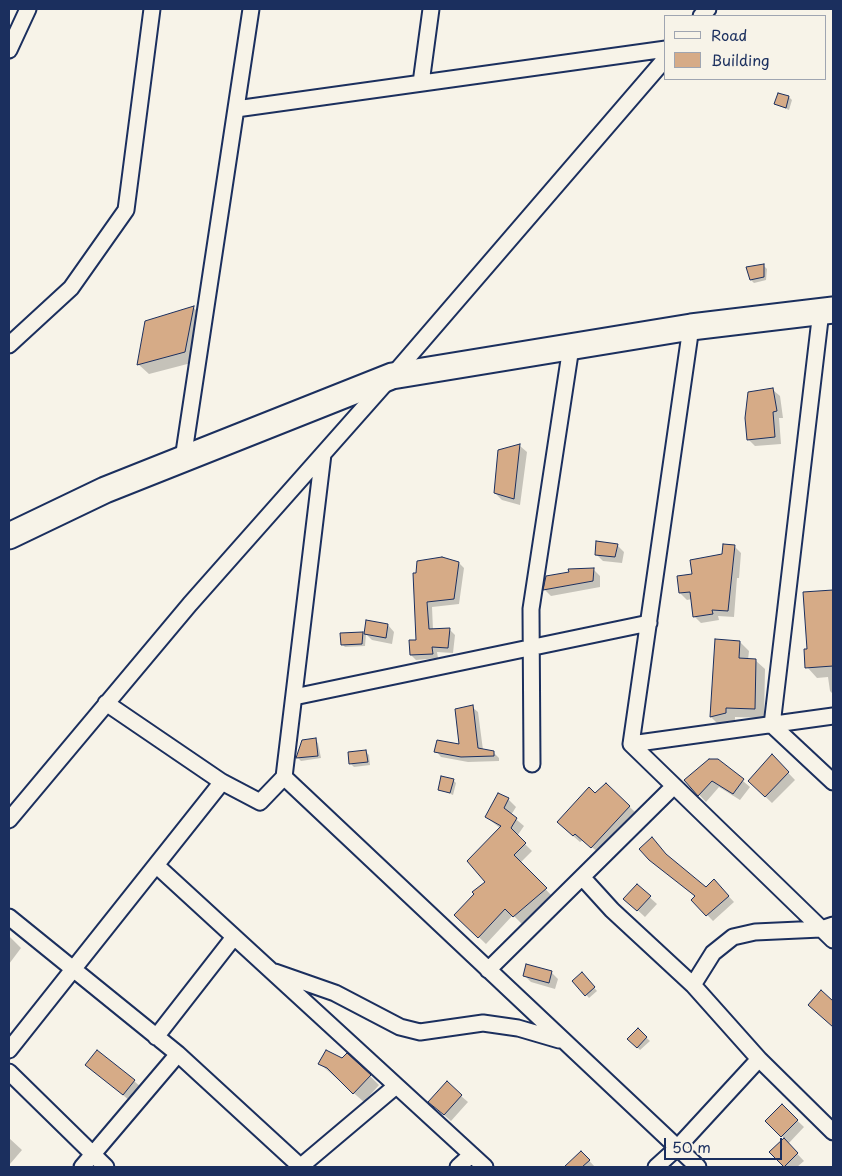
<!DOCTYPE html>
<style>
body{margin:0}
#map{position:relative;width:842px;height:1176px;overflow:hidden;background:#f7f3e8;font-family:"Playpen Sans",sans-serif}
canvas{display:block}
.frame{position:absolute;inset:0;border:10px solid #1b2f5e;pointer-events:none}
.legend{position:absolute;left:664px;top:15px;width:162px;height:65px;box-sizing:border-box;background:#f7f3e8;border:1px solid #9fa5b1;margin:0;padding:6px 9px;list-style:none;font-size:15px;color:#1b2f5e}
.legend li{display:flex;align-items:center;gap:10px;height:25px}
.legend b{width:25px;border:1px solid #9fa5b1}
.scale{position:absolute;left:664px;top:1138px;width:118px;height:22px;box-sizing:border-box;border:2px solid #1b2f5e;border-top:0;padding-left:6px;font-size:15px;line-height:18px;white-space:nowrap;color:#1b2f5e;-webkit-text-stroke:4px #f7f3e8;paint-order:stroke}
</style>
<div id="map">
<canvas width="842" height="1176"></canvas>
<div class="frame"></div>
<ul class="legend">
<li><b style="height:6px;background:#f7f3e8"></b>Road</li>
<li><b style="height:14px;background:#d6ab87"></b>Building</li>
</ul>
<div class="scale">50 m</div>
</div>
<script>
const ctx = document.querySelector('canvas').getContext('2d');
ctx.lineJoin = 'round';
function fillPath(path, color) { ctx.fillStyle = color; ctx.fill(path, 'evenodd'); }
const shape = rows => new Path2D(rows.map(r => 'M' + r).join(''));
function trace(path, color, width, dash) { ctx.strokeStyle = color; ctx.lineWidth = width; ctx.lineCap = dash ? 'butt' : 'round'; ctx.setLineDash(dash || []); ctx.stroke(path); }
const shadow = shape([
 [789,97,792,100,789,110,775,104],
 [764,266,767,269,766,280,754,283,751,280],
 [194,308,204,318,195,362,149,374,138,364,146,322],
 [773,390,780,396,783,418,779,418,781,444,755,446,748,439],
 [520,446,527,452,520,505,502,500,495,493,499,451],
 [597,542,618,546,624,552,622,563,603,561,596,554],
 [734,546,741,553,739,578,737,578,734,617,718,616,719,620,701,623,694,616,692,599,687,600,680,593,678,577,694,575],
 [459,563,464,568,459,604,432,607,433,630,449,629,455,635,453,653,437,652,438,658,416,660,411,655,417,641,417,574],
 [594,570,600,576,600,587,551,596,545,590,547,577],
 [833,591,833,694,830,691,828,677,817,678,807,667,808,650,804,593],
 [367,621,388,625,394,632,392,644,372,640,366,634,365,646,345,647,342,644,341,634,363,633,365,635],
 [716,640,740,642,749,651,748,660,755,660,765,669,764,718,735,717,735,722,720,726,711,717],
 [472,707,478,712,483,750,493,752,499,758,499,761,468,762,441,757,436,751,461,746],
 [315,740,318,743,321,758,301,761,298,758,303,741],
 [366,752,369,755,370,765,354,767,351,764],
 [772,756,795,780,772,803,749,781],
 [718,760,750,787,740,800,719,787,706,802,686,781],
 [453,780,456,783,453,795,439,789],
 [606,784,636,813,599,853,583,840,580,842,565,829],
 [508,799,516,807,511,815,524,826,517,836,532,851,520,863,553,897,522,924,513,915,486,944,463,922,487,882,500,828,486,817],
 [669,857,706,889,720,887,734,902,713,921,693,900,696,897,650,860],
 [637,886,657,904,645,917,632,905],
 [9,936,21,948,9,964],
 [551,972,558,979,555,989,531,982,524,975],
 [582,974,597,991,589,998,574,981],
 [638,1030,650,1041,640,1050,629,1039],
 [320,1064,370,1076,379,1085,364,1102],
 [87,1065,134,1081,141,1087,130,1101],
 [461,1096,468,1102,451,1121,436,1108],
 [782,1106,804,1127,788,1144,804,1161,797,1167,786,1167,771,1152,785,1139,767,1121],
 [9,1138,22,1150,10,1164,9,1163],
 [581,1152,595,1167,568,1167]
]);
const building = shape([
 [778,93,789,96,786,108,774,104,778,93],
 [764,264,764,277,750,280,746,267,764,264],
 [194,306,185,352,137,365,145,321,194,306],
 [773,388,777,411,773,412,775,437,747,440,745,418,748,392,773,388],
 [520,444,514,499,494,493,498,450,520,444],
 [596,541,618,544,615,557,595,555,596,541],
 [723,544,735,545,728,611,712,610,713,614,693,617,690,592,679,593,677,576,692,574,690,560,722,554,723,544],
 [442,557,459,562,454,599,427,602,429,629,450,628,448,648,432,647,433,654,410,655,409,640,416,640,413,573,416,573,417,561,442,557],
 [594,568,593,581,543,590,546,576,569,572,568,569,594,568],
 [833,590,833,666,805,668,804,649,807,649,803,592,833,590],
 [366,620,388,624,386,638,364,634,366,620],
 [363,632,362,644,341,645,340,633,363,632],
 [715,639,740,641,739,658,756,659,755,709,726,708,726,713,710,717,715,639],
 [473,705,478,748,494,751,494,756,461,757,434,752,437,740,459,744,455,709,473,705],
 [316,738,318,756,296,758,302,740,316,738],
 [366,750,368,762,349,764,348,752,366,750],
 [772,754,789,772,765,797,748,781,772,754],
 [709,759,718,759,744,779,733,794,712,781,698,796,684,780,709,759],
 [441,776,454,779,450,793,438,790,441,776],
 [606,783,630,806,591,848,575,834,573,836,557,822,589,787,595,793,606,783],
 [498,793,509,798,504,808,517,818,511,828,526,843,514,855,547,888,513,917,505,909,478,938,454,915,474,894,472,892,485,882,467,861,501,826,485,817,498,793],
 [652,837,666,854,706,887,714,879,729,896,706,916,691,900,695,896,649,860,639,849,652,837],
 [637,884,651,896,637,911,623,899,637,884],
 [526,964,552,971,549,983,523,976,526,964],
 [582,972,595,987,585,996,572,981,582,972],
 [821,990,833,1001,833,1027,808,1005,821,990],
 [638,1028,647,1037,637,1048,627,1039,638,1028],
 [97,1050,135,1080,123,1095,85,1065,97,1050],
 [326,1050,342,1058,347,1053,371,1075,353,1094,327,1068,318,1064,326,1050],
 [447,1081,462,1095,444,1115,428,1102,447,1081],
 [782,1104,798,1120,781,1137,765,1121,782,1104],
 [784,1138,798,1153,784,1167,769,1152,784,1138],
 [581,1151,590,1160,582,1167,564,1167,581,1151]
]);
const street = shape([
 [701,16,708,9],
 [9,50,28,9],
 [421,83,431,9],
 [236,109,666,49],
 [821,311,772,725,833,782],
 [9,345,71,288,126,210,152,9],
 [183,459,251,9],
 [294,697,649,623],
 [106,703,222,782,260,802,284,777,323,454],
 [631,744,691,327],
 [631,744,833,940],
 [631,744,833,716],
 [532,764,531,609,571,347],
 [284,777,698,1167],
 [9,820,190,604,392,376,666,58],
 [157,866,485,1167],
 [582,877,612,910,693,985],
 [9,917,178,1054,301,1167],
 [488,970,674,786],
 [275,972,335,993,400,1027,420,1032,483,1023,518,1028,559,1040],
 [156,1037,234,937],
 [9,1050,222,782],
 [759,1059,833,1132],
 [9,1072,106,1167],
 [82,1167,178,1054],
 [300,1167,396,1086],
 [458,1167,471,1155],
 [656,1167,677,1148,759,1059,693,985,713,953,733,937,755,932,821,929,833,925]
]);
const primary = shape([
 [9,536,105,490,392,376,691,327,833,310]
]);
fillPath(shadow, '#0003');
fillPath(building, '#d6ab87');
trace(building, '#1b2f5e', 1);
trace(street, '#1b2f5e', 19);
trace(primary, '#1b2f5e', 29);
trace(street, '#f7f3e8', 15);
trace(primary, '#f7f3e8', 25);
</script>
